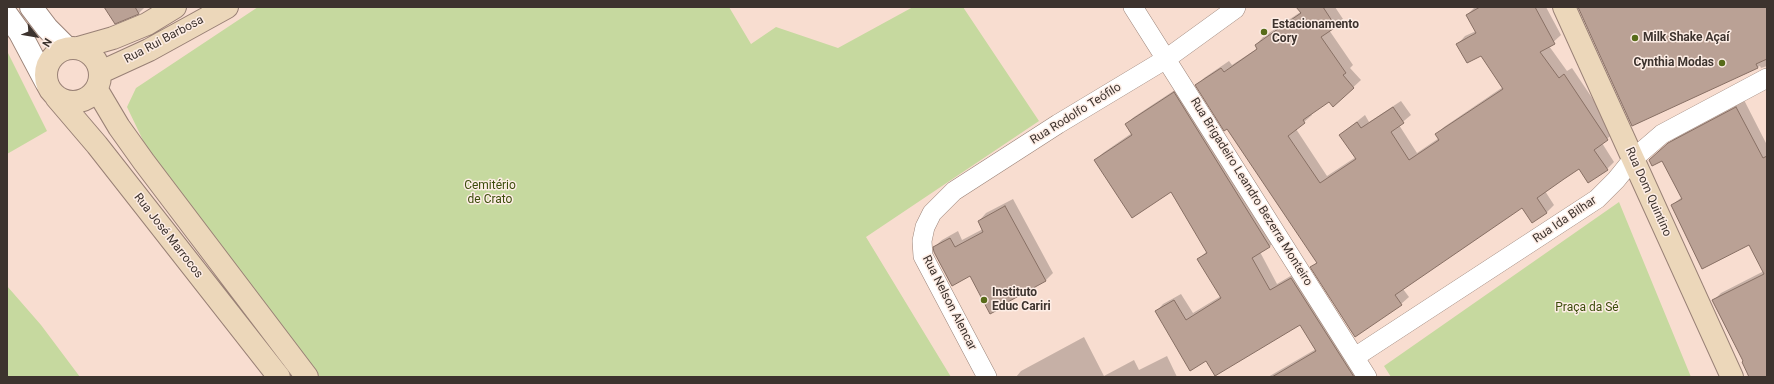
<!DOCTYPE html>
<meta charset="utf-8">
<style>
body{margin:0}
#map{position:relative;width:1774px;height:384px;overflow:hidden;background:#f8ddd0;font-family:Roboto,sans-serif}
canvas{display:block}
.frame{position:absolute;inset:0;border:8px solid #3d332e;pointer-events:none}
.north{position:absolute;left:16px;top:16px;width:40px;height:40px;-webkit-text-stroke:3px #fdede5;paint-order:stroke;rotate:121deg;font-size:11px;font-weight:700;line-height:16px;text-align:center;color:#3d332e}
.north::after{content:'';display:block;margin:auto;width:14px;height:18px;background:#3d332e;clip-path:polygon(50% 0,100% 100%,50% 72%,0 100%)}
</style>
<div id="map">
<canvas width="1774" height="384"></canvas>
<div class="frame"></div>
<div class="north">N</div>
</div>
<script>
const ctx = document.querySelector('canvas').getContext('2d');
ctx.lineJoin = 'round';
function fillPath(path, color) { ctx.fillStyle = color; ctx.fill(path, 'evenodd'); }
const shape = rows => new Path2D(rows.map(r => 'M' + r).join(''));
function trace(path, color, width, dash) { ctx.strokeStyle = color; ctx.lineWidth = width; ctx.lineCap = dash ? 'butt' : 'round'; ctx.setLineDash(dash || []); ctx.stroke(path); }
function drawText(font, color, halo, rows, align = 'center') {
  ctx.font = font + ' Roboto,sans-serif'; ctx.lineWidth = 3; ctx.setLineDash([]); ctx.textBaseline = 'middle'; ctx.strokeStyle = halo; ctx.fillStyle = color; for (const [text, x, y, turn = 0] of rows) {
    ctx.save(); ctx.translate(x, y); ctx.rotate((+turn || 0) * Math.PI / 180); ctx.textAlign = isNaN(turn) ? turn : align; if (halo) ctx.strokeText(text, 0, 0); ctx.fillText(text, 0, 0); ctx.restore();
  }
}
const green = shape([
 [258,7,729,7,751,44,776,27,838,48,913,7,963,7,1039,121,866,237,951,377,320,377,151,157,127,107,136,88],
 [7,51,47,131,7,154],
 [1619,202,1691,377,1391,377,1384,366],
 [7,286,41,325,80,377,7,377]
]);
const shadow = shape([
 [105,7,145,7,139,13,115,23],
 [1308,7,1335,7,1343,19,1329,30,1353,65,1350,68,1361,80,1333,106,1329,101,1311,113,1312,115,1296,129,1327,176,1356,157,1340,135,1365,115,1369,122,1401,101,1411,115,1399,125,1417,153,1439,138,1437,134,1444,127,1503,87,1481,55,1458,44,1465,36,1476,31,1467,15,1475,7,1546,7,1561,35,1549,46,1567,71,1572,68,1615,132,1602,143,1614,162,1607,169,1579,168,1545,191,1554,205,1547,212,1532,222,1522,206,1403,289,1409,297,1401,304,1312,267,1317,262,1227,127,1197,85,1204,78,1229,61,1232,65,1258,48,1256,45,1263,37],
 [1579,7,1767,7,1767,66,1761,68,1760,66,1632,125],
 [1181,86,1277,239,1270,246,1260,252,1277,284,1299,271,1361,377,1268,377,1316,349,1301,323,1207,360,1156,312,1163,304,1181,294,1193,313,1221,296,1199,259,1207,251,1171,191,1096,160,1103,153,1132,133,1126,124,1134,117],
 [1744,100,1767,145,1767,377,1749,377,1744,361,1714,300,1721,293,1764,271,1749,243,1672,205,1682,197,1658,152,1677,136],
 [1013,199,1053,273,1045,281,1013,298,1007,305,934,247,942,240,958,231,962,240,983,229,979,221,986,213],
 [1084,337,1104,376,1134,360,1139,370,1167,356,1177,377,1016,377,1021,371]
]);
const building = shape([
 [104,7,135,7,139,14,115,24,104,7],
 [1296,7,1323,7,1336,27,1321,37,1346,73,1343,75,1354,88,1333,107,1329,102,1303,120,1305,123,1288,136,1320,183,1356,159,1339,135,1357,122,1361,128,1393,107,1404,123,1391,132,1409,160,1439,140,1435,134,1503,89,1481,56,1467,63,1456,44,1476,33,1466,15,1480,7,1535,7,1555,44,1540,52,1559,78,1564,74,1608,140,1594,150,1608,170,1588,183,1579,169,1564,179,1537,198,1547,213,1532,223,1522,208,1395,295,1402,305,1355,337,1310,267,1317,263,1227,129,1224,131,1195,85,1221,68,1224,72,1257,49,1255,45,1301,13,1296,7],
 [1578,7,1767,7,1767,59,1756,64,1758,68,1632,126,1578,7],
 [1174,92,1270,247,1252,258,1270,290,1291,278,1354,377,1272,377,1316,351,1300,325,1215,376,1206,361,1190,371,1155,311,1174,300,1186,320,1221,298,1197,259,1207,253,1171,192,1132,218,1094,160,1132,135,1125,124,1174,92],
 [1736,107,1763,158,1767,156,1767,377,1749,377,1742,362,1743,361,1712,300,1764,274,1749,245,1702,269,1671,205,1682,199,1662,161,1652,166,1649,160,1668,143,1736,107],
 [1005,206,1046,281,1006,303,1007,305,990,314,970,276,952,286,934,252,933,247,950,238,955,247,983,232,978,221,1005,206]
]);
const minor = shape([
 [1133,7,1367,377],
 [1355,357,1597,199,1616,180,1633,159,1662,134,1767,78],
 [987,377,923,256,922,241,925,227,932,213,954,191,1058,124,1166,59,1235,9,1236,7]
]);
const tertiary = shape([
 [31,7,47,28,67,48],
 [7,15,20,33,46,82]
]);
const secondary = shape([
 [1564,7,1732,377],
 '46 75a27 27 0 1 1 54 0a27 27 0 1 1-54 0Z',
 [78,48,113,38,147,24,175,7],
 [101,72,149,50,227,7],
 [97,90,119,127,144,162,307,377],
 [56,97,97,145,279,377]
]);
const markers = [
 [1264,32,4,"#576b19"],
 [1635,38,4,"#576b19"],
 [1722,63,4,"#576b19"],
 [984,300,4,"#576b19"]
];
const poiNames = [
 ["Estacionamento",1272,25],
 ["Cory",1272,39],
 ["Milk Shake Açaí",1643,38],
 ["Cynthia Modas",1714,63,"right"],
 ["Instituto",992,293],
 ["Educ Cariri",992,307]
];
const streetNames = [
 ["Rua Rui Barbosa",164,40,-28],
 ["Rua Rodolfo Teófilo",1076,114,-32],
 ["Rua Brigadeiro Leandro Bezerra Monteiro",1251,192,58],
 ["Rua Dom Quintino",1648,192,66],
 ["Rua Ida Bilhar",1565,220,-34],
 ["Rua José Marrocos",168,236,52],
 ["Rua Nelson Alencar",949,303,63]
];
const parkNames = [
 ["Cemitério",490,186],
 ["de Crato",490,200],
 ["Praça da Sé",1587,308]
];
fillPath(green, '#c6d99f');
fillPath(shadow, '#0003');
fillPath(building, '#baa195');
trace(building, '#876f64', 1);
trace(minor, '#998176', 20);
trace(tertiary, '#998176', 24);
trace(secondary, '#998176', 24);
trace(minor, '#fff', 19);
trace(tertiary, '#fff', 22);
trace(secondary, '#ecd7ba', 22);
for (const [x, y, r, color] of markers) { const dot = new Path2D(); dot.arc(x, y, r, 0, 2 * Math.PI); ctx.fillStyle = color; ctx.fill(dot); trace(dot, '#fdede5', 1.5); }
drawText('bold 12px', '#3d332e', '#fdede5', poiNames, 'left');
drawText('12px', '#3d332e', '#fdede5', streetNames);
drawText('12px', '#3c4c0b', '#fdede5', parkNames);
</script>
